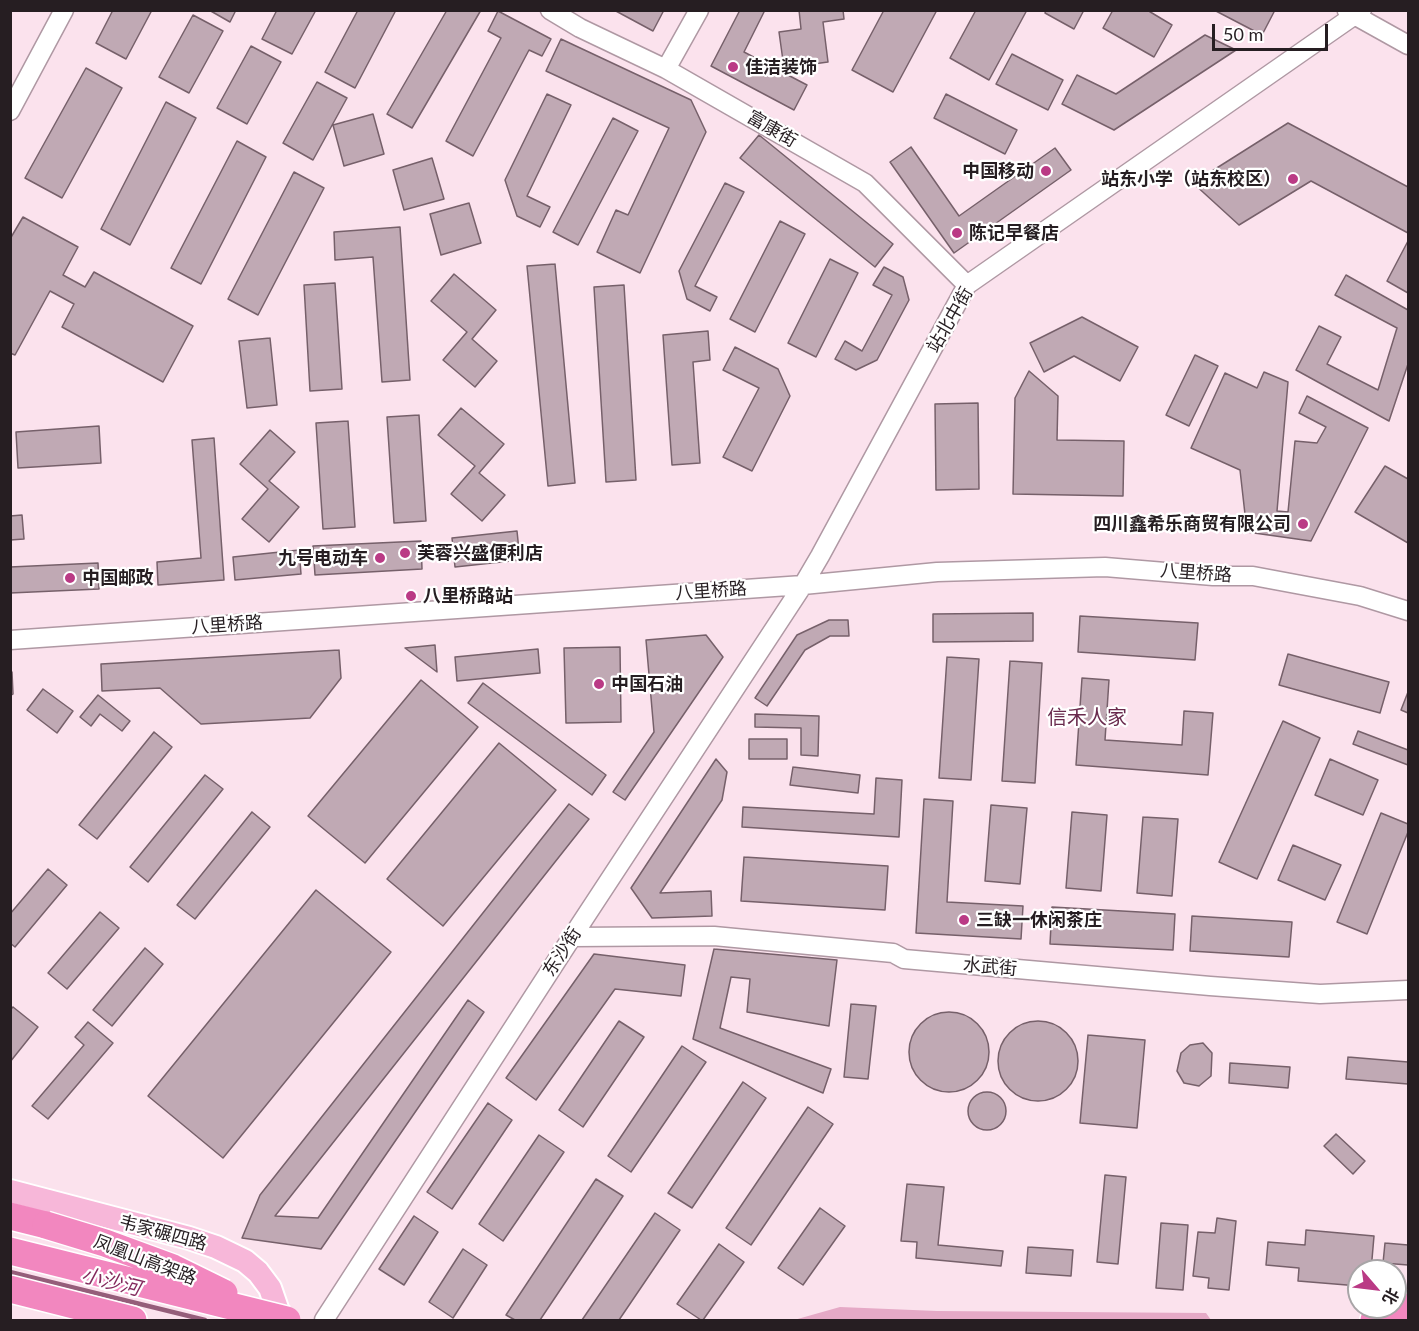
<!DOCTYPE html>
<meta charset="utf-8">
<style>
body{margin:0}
#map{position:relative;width:1419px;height:1331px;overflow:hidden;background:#fbe2ed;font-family:Lato,"Noto Sans SC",sans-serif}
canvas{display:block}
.frame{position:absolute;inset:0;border:12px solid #261e22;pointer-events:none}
.north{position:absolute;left:1347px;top:1259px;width:60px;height:60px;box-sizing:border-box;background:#fff;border:2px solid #a8a5a7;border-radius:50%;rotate:118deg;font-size:16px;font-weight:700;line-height:24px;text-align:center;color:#261e22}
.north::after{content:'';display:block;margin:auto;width:21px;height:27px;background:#ba3a85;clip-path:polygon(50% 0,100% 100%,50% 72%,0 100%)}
.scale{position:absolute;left:1212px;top:24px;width:116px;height:27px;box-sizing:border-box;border:3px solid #261e22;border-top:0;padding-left:8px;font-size:18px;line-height:21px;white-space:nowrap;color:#261e22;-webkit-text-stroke:4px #fff;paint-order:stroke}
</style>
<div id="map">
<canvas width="1419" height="1331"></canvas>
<div class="frame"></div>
<div class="north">北</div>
<div class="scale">50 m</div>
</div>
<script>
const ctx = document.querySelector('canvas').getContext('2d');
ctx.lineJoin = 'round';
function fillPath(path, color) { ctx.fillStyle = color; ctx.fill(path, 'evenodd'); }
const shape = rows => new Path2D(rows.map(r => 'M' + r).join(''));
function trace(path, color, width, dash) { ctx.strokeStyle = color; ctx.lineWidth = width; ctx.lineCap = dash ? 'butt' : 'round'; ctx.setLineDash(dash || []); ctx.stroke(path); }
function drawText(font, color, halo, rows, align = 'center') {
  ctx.font = font + ' Lato,"Noto Sans SC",sans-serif'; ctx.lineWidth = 4.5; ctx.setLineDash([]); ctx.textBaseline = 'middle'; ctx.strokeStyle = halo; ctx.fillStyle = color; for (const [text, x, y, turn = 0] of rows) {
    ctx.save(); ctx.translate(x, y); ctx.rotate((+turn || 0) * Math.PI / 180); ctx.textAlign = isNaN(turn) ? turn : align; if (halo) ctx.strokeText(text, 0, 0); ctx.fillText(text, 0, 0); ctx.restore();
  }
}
const green = shape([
 [840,1307,937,1311,1206,1313,1211,1320,794,1320]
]);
const stream = shape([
 [10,1272,205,1320]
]);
const building = shape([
 [113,10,152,10,126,59,96,43,113,10],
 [209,10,236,10,230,22,209,10],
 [277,10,316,10,292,54,262,39,277,10],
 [358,10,396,10,355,88,325,72,358,10],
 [447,10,481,10,412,128,387,114,447,10],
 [614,10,664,10,653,31,614,10],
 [740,10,765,10,744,52,807,85,794,110,711,66,740,10],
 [799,10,843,10,844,19,823,22,828,62,784,68,779,32,801,29,799,10],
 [884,10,937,10,893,92,852,70,884,10],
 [976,10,1027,10,989,80,950,58,976,10],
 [1046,10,1084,10,1074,29,1045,13,1046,10],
 [1113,10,1147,10,1172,25,1154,57,1103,28,1113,10],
 [1214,10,1275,10,1262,35,1214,10],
 [498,11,551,39,542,56,529,50,473,156,446,141,501,38,488,31,498,11],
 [193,15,223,31,189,93,159,77,193,15],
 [1205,35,1236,50,1114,130,1062,104,1077,75,1116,94,1205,35],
 [561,39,691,100,706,132,640,273,597,252,616,210,628,215,669,128,546,71,561,39],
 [251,46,281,62,247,124,217,108,251,46],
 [1012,54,1063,80,1048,110,996,84,1012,54],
 [86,68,122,88,62,198,25,178,86,68],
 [317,82,347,98,313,160,283,143,317,82],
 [547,94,571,105,527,196,550,207,540,227,517,216,505,180,547,94],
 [946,94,1017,130,1005,154,934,118,946,94],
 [166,102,196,118,130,245,101,229,166,102],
 [373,114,384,154,344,166,333,125,373,114],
 [613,118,638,131,578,245,553,232,613,118],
 [1288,123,1408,187,1408,233,1311,181,1239,225,1193,183,1288,123],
 [759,135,893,244,875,267,740,158,759,135],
 [237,141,266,157,201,284,171,268,237,141],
 [911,147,959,216,1055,148,1071,170,954,253,890,162,911,147],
 [432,158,444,199,404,210,393,170,432,158],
 [294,172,324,188,258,315,228,299,294,172],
 [725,183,744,192,695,286,717,297,710,311,687,299,679,271,725,183],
 [469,203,481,243,441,255,430,214,469,203],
 [23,217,78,247,63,275,85,287,94,272,193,326,163,382,62,327,74,304,50,291,15,355,10,353,10,239,23,217],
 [780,221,805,234,755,332,730,319,780,221],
 [400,227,410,380,382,382,373,257,335,260,334,232,400,227],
 [1408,241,1408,293,1387,281,1408,241],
 [830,259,858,273,816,357,788,343,830,259],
 [555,264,575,483,548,486,527,266,555,264],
 [884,267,903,277,909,300,877,360,856,370,835,359,845,341,862,351,892,295,873,285,884,267],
 [454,274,496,310,472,339,497,361,475,387,443,360,467,332,431,301,454,274],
 [1346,275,1408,310,1408,364,1389,421,1296,370,1319,326,1341,337,1327,364,1378,390,1397,328,1335,295,1346,275],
 [335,283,342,389,310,391,304,285,335,283],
 [624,285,636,480,606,482,594,287,624,285],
 [1082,317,1138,347,1120,381,1074,356,1044,372,1030,343,1082,317],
 [708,331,710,360,693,362,700,463,672,465,663,335,708,331],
 [270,338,277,405,247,408,239,341,270,338],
 [735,347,778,369,790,396,752,471,723,457,759,388,723,370,735,347],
 [1195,355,1218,366,1189,426,1166,415,1195,355],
 [1029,371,1058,396,1057,440,1124,441,1123,496,1013,494,1015,398,1029,371],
 [1264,372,1288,382,1277,511,1288,512,1295,441,1317,443,1326,427,1299,413,1307,396,1368,428,1311,541,1247,532,1240,470,1191,448,1225,373,1257,388,1264,372],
 [978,403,979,489,936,490,935,404,978,403],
 [461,408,504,444,479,473,505,495,482,521,451,494,475,466,438,435,461,408],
 [419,415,426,521,394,523,387,417,419,415],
 [348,421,355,527,323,529,316,423,348,421],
 [99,426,101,463,18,468,16,432,99,426],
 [270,430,295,452,269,481,299,507,269,542,242,519,268,489,240,464,270,430],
 [214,438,224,580,158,585,157,562,201,558,192,440,214,438],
 [1385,466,1408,479,1408,543,1355,512,1385,466],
 [22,515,24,539,10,540,10,516,22,515],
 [517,531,520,560,455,567,452,538,517,531],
 [421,541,422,569,315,575,313,546,421,541],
 [299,550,301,574,235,580,233,557,299,550],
 [98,563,99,589,10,593,10,567,98,563],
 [1033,613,1033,641,933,642,933,614,1033,613],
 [1080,616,1198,623,1195,660,1078,652,1080,616],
 [829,620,848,620,849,636,830,636,805,650,767,706,755,698,797,635,829,620],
 [706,635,723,657,625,800,613,792,654,732,646,640,706,635],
 [435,645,437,672,405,648,435,645],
 [620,647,621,722,566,723,564,648,620,647],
 [538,649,540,673,457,681,455,657,538,649],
 [339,650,341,678,310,718,201,724,160,688,102,691,101,664,339,650],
 [1288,654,1389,682,1380,713,1279,685,1288,654],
 [947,657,979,659,971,780,939,778,947,657],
 [1010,661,1042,663,1035,783,1002,781,1010,661],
 [10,672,12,672,13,694,10,696,10,672],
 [1082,678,1109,680,1105,740,1182,745,1184,711,1213,713,1208,775,1076,765,1082,678],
 [421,680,478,727,365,863,308,816,421,680],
 [483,683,606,775,592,795,468,703,483,683],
 [43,689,73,711,57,733,27,710,43,689],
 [1408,692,1408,713,1401,710,1408,692],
 [98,695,130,721,122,731,100,714,91,726,80,717,98,695],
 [755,714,819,716,818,756,801,755,801,728,755,727,755,714],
 [1283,721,1320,738,1257,879,1219,862,1283,721],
 [1358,731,1408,750,1408,765,1353,744,1358,731],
 [154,732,172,747,97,839,79,825,154,732],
 [749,739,787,739,787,759,749,759,749,739],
 [499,743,556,790,443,926,387,879,499,743],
 [716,759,727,772,722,800,660,893,711,891,712,916,652,918,631,888,716,759],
 [1330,759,1378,780,1363,815,1315,795,1330,759],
 [793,767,860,775,858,793,790,785,793,767],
 [205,775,223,789,148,882,130,867,205,775],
 [876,778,902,780,899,837,742,827,743,807,874,814,876,778],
 [924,799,953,801,947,902,1023,906,1021,939,916,933,924,799],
 [569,804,589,819,275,1216,318,1218,468,1000,484,1012,321,1249,242,1238,260,1195,569,804],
 [991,805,1027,808,1020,884,985,881,991,805],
 [252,812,270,827,195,919,177,905,252,812],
 [1072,812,1107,815,1101,891,1066,888,1072,812],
 [1381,813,1408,824,1408,832,1367,934,1337,922,1381,813],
 [1143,817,1178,819,1172,896,1137,893,1143,817],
 [1293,845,1341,865,1325,900,1278,880,1293,845],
 [744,857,888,866,885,910,741,901,744,857],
 [48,869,67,885,15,947,10,943,10,914,48,869],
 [316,890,391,952,223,1158,148,1096,316,890],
 [1052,907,1175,914,1173,950,1050,944,1052,907],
 [100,912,119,928,67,989,48,973,100,912],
 [1192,916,1292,922,1289,957,1190,951,1192,916],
 [145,948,163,964,112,1026,93,1010,145,948],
 [714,949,837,960,829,1026,747,1012,750,979,731,977,720,1028,831,1069,823,1093,693,1039,714,949],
 [594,954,685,965,681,996,615,989,536,1100,506,1078,594,954],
 [851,1004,876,1006,868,1079,844,1077,851,1004],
 [13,1007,38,1027,10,1062,10,1010,13,1007],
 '909 1052a40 40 0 1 1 80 0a40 40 0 1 1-80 0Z',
 '998 1061a40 40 0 1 1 80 0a40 40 0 1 1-80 0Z',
 [619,1021,644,1037,583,1127,559,1110,619,1021],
 [88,1022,113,1043,48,1119,32,1106,84,1045,75,1037,88,1022],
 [1088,1035,1145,1040,1137,1128,1080,1123,1088,1035],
 [1203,1043,1212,1053,1211,1076,1199,1086,1184,1083,1177,1071,1181,1053,1190,1045,1203,1043],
 [682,1046,706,1062,631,1172,608,1156,682,1046],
 [1348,1057,1408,1062,1408,1084,1346,1079,1348,1057],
 [1230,1063,1290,1067,1288,1088,1229,1083,1230,1063],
 [743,1082,766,1098,692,1208,668,1193,743,1082],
 '968 1111a19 19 0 1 1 38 0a19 19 0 1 1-38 0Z',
 [488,1103,512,1120,452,1209,427,1192,488,1103],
 [808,1107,833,1124,751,1245,726,1228,808,1107],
 [1336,1134,1365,1161,1353,1174,1324,1146,1336,1134],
 [539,1135,564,1152,503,1241,479,1224,539,1135],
 [1105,1175,1126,1177,1118,1264,1097,1262,1105,1175],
 [596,1179,623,1196,540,1320,515,1320,506,1315,596,1179],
 [907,1184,944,1187,938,1245,1003,1251,1001,1266,916,1258,917,1242,901,1241,907,1184],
 [820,1208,845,1226,803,1285,778,1268,820,1208],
 [655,1213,680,1230,619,1320,582,1320,655,1213],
 [414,1216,438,1232,404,1285,379,1269,414,1216],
 [1217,1218,1236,1221,1229,1290,1208,1288,1209,1278,1193,1276,1198,1232,1215,1233,1217,1218],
 [1161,1223,1188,1225,1183,1290,1156,1288,1161,1223],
 [1306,1230,1374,1236,1371,1271,1359,1271,1359,1286,1298,1281,1299,1268,1266,1265,1268,1242,1305,1245,1306,1230],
 [1385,1243,1408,1245,1408,1265,1383,1263,1385,1243],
 [719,1244,744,1262,703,1320,701,1320,677,1304,719,1244],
 [1028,1247,1073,1250,1071,1276,1026,1273,1028,1247],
 [463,1249,487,1265,453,1318,429,1302,463,1249]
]);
const minor = shape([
 [550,10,580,28,666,69,865,183,967,285],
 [1347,11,1408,45],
 [666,69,699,10],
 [10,111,64,10],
 [10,640,803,585,937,572,1105,567,1213,576,1253,576,1360,596,1408,611],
 [572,937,714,936,893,953,904,959,1210,986,1320,994,1408,990],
 [324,1320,572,937,803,585,820,556,967,285,1362,10]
]);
const major = shape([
 [10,1191,189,1238,216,1247,245,1261,258,1272,270,1288,281,1320]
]);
const highway = shape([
 [10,1216,46,1225],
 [10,1289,133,1320],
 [1374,1320,1408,1307]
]);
const highwayBridge = shape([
 [46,1225,105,1243,173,1268,224,1293],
 [10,1251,287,1320]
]);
const markers = [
 [733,67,6,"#ba3a85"],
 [1046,171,6,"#ba3a85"],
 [1293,179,6,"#ba3a85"],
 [957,233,6,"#ba3a85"],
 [1303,524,6,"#ba3a85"],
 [405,553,6,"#ba3a85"],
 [380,558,6,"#ba3a85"],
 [70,578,6,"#ba3a85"],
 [411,596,6,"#ba3a85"],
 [599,684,6,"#ba3a85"],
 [964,920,6,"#ba3a85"]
];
const poiNames = [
 ["佳洁装饰",745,67],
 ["中国移动",1034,171,"right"],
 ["站东小学（站东校区）",1281,179,"right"],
 ["陈记早餐店",969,233],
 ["四川鑫希乐商贸有限公司",1291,524,"right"],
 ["芙蓉兴盛便利店",417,553],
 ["九号电动车",368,558,"right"],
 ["中国邮政",82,578],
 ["八里桥路站",423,596],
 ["中国石油",611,684],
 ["三缺一休闲茶庄",976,920]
];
const streetNames = [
 ["富康街",772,129,30],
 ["站北中街",950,320,-60],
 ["八里桥路",1196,573,4],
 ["八里桥路",711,591,-4],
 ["八里桥路",227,625,-4],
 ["东沙街",562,952,-57],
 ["水武街",990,967,5],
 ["韦家碾四路",163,1233,15],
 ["凤凰山高架路",145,1260,21]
];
const neighbourhoodNames = [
 ["信禾人家",1087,718]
];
const waterNames = [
 ["小沙河",111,1282,14]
];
fillPath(green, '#e5a9c6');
trace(stream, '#955e7a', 4.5);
fillPath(building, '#c0a9b4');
trace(building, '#76606a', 1.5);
trace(minor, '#af98a3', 21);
trace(major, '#fff', 26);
trace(highway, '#fff', 30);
trace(minor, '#fff', 18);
trace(major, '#f7b7d9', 22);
trace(highway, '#f287bf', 27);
trace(highwayBridge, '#fff', 30, []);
trace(highwayBridge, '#f287bf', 27);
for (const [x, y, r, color] of markers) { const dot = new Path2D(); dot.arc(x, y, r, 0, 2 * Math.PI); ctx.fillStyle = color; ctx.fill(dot); trace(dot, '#fff', 2); }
drawText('bold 18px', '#261e22', '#fff', poiNames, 'left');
drawText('18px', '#261e22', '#fff', streetNames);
drawText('20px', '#692a4d', '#fff', neighbourhoodNames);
drawText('italic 20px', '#842b5e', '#fff', waterNames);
</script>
